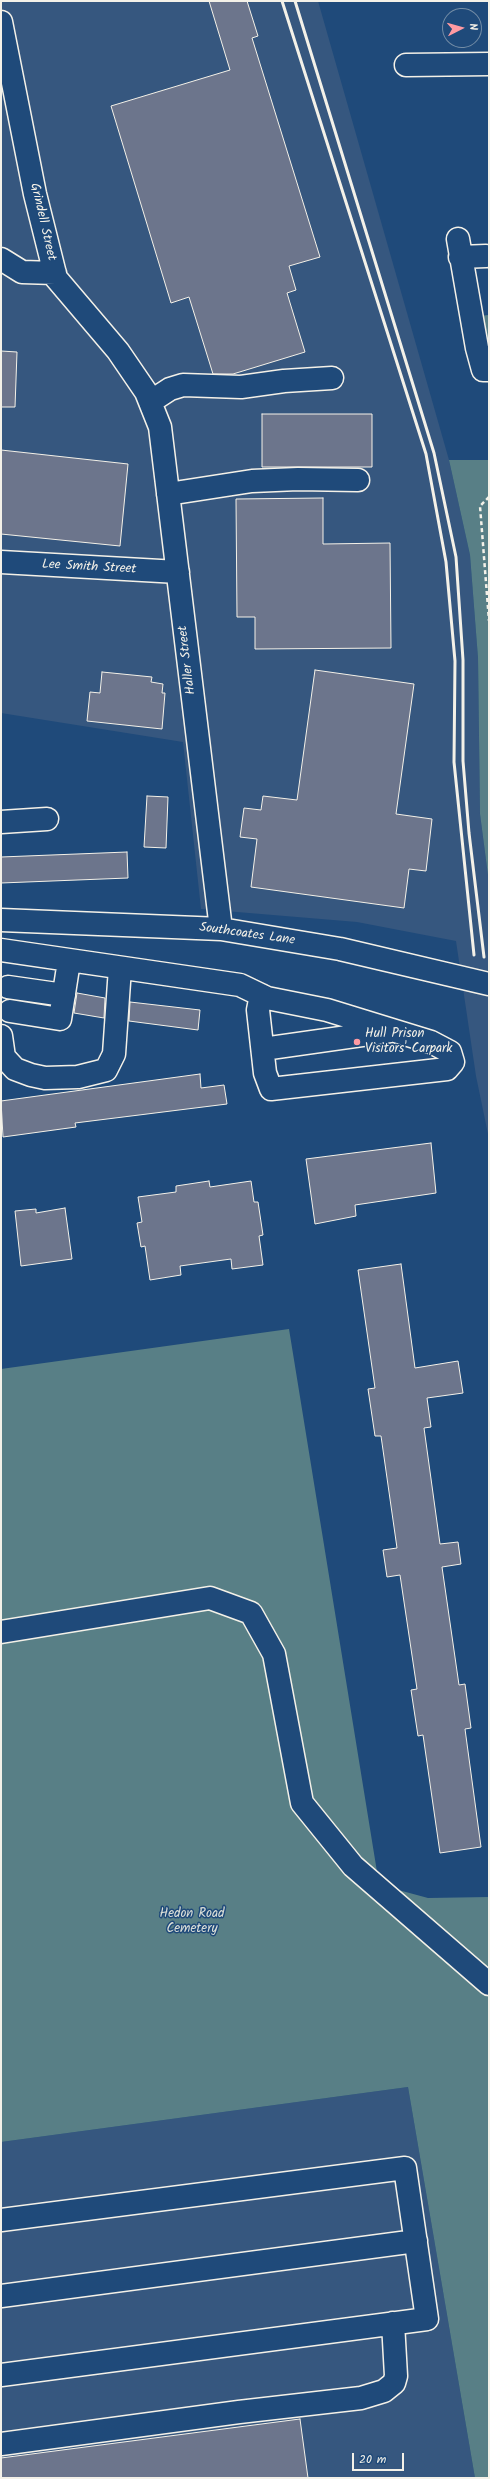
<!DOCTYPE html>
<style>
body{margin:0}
#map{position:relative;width:490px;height:2479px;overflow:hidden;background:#1f4a7a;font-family:Kalam,sans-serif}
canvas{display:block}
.frame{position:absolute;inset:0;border:2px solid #f4f1e8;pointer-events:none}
.north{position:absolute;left:442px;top:8px;width:40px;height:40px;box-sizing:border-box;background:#1f4a7a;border:1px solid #748da6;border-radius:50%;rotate:84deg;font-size:11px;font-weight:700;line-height:16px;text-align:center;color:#f4f1e8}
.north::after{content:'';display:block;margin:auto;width:14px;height:18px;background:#ff9aa2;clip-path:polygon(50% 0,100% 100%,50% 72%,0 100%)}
.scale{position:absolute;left:352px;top:2453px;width:52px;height:18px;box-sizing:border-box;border:2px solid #f4f1e8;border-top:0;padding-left:5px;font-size:12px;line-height:14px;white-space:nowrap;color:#f4f1e8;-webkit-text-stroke:3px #1f4a7a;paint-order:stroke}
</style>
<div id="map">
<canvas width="490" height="2479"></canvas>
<div class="frame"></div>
<div class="north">N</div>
<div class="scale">20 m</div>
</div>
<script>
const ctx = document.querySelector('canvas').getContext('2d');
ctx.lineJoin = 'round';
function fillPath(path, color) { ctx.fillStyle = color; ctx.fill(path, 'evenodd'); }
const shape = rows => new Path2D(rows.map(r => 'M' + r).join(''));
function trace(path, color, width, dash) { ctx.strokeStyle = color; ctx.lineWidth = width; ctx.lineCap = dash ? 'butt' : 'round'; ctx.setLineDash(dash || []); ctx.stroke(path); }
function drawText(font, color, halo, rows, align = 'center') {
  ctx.font = font + ' Kalam,sans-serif'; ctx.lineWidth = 3; ctx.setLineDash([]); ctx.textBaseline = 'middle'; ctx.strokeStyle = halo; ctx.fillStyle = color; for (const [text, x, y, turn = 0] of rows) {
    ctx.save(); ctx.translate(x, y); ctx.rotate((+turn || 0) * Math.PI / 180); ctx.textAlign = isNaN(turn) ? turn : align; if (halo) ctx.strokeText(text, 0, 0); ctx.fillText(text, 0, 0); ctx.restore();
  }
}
const built = shape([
 [1,1,318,1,449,460,470,555,478,658,480,814,489,883,489,1139,476,1076,456,941,357,922,201,909,183,742,1,713],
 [408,2087,475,2478,1,2478,1,2142]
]);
const green = shape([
 [489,315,489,352,478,316],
 [449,460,489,460,489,883,480,814,478,658,470,555],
 [289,1329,378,1878,391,1888,428,1898,489,1897,489,2478,475,2478,408,2087,1,2142,1,1369]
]);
const building = shape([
 [209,1,247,1,258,36,252,38,320,257,289,266,296,290,287,293,305,352,233,374,213,374,189,297,171,303,111,106,230,70,209,1],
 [1,351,17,352,15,407,1,407,1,351],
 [262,414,372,414,372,467,262,467,262,414],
 [1,450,128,464,120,546,1,534,1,450],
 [323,498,323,544,390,543,391,648,255,649,255,617,237,617,236,499,323,498],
 [315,670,414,684,396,814,432,819,426,871,409,869,404,908,251,887,257,839,240,837,244,808,261,810,263,796,297,800,315,670],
 [102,672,152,677,151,682,163,684,162,693,165,693,162,729,87,721,90,692,100,693,102,672],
 [147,796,168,797,166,848,144,847,147,796],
 [127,852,128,878,1,883,1,857,127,852],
 [77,993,105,998,104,1018,74,1013,77,993],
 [130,1002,200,1010,198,1030,129,1021,130,1002],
 [200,1074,201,1088,224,1085,227,1104,75,1123,76,1127,3,1137,1,1101,200,1074],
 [431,1143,436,1193,355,1205,356,1216,315,1224,306,1159,431,1143],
 [209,1181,210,1187,251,1181,254,1202,258,1202,263,1235,259,1236,263,1265,232,1269,231,1259,180,1266,181,1275,150,1280,145,1246,141,1247,137,1223,142,1222,138,1197,176,1192,176,1186,209,1181],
 [65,1208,72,1259,21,1266,15,1211,36,1209,36,1213,65,1208],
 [401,1264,415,1368,458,1361,463,1393,427,1398,431,1427,424,1428,440,1544,458,1542,461,1564,442,1567,459,1685,465,1684,471,1728,465,1729,481,1847,440,1853,423,1735,418,1736,411,1690,417,1689,400,1575,387,1577,383,1550,397,1548,381,1436,375,1436,368,1389,375,1388,358,1270,401,1264],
 [300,2419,308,2478,1,2478,1,2458,300,2419]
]);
const path = shape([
 [489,497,480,506,489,621]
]);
const minor = shape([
 [1,22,35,194,56,278,118,351,146,392,160,427,221,929],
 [406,65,489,64],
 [458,239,477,348,483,370,489,370],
 [460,257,486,256],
 [1,259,22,272,55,273],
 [150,402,170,389,183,385,241,387,284,381,332,378],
 [168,494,252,481,298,479,358,480],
 [1,562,178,572],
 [1,822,47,819],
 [1,920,221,929,340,949,489,984],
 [1,950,240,985,267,998,327,1010,431,1042,450,1052,453,1062,447,1069,271,1089,265,1073,258,1010,261,995],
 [8,987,64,995],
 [10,1011,60,1019,69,961],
 [1,1036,4,1057,15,1069,31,1075,45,1078,78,1077,106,1070,114,1054,120,968],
 [263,1049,390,1031],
 [1,1632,210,1598,251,1613,274,1654,302,1803,353,1866,489,1984],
 [1,2220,405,2168,427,2319,1,2375],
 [1,2296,416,2241],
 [1,2444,239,2412,361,2398,384,2391,394,2383,396,2376,393,2323]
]);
const rail = shape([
 [282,1,426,454,446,562,455,661,454,762,474,955],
 [295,1,434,453,456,557,463,660,463,761,469,833,484,957]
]);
const markers = [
 [357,1042,4,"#ff9aa2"]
];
const streetNames = [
 ["Grindell Street",42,222,77],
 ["Lee Smith Street",89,568,3],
 ["Haller Street",188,660,-97],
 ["Southcoates Lane",247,935,8]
];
const poiNames = [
 ["Hull Prison",365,1035],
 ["Visitors' Carpark",365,1050]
];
const parkNames = [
 ["Hedon Road",192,1915],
 ["Cemetery",192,1930]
];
fillPath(built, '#36577f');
fillPath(green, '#587f86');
fillPath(building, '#6c758c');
trace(building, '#f4f1e8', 1);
trace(minor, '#f4f1e8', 25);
trace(path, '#f4f1e8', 2.5, [4, 3]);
trace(minor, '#1f4a7a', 22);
trace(rail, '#f4f1e8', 3);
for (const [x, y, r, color] of markers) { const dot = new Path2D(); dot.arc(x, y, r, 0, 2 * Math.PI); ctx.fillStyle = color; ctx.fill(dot); trace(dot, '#1f4a7a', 1.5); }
drawText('13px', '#f4f1e8', '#1f4a7a', streetNames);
drawText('13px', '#f4f1e8', '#1f4a7a', poiNames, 'left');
drawText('13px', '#dde0d9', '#1f4a7a', parkNames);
</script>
